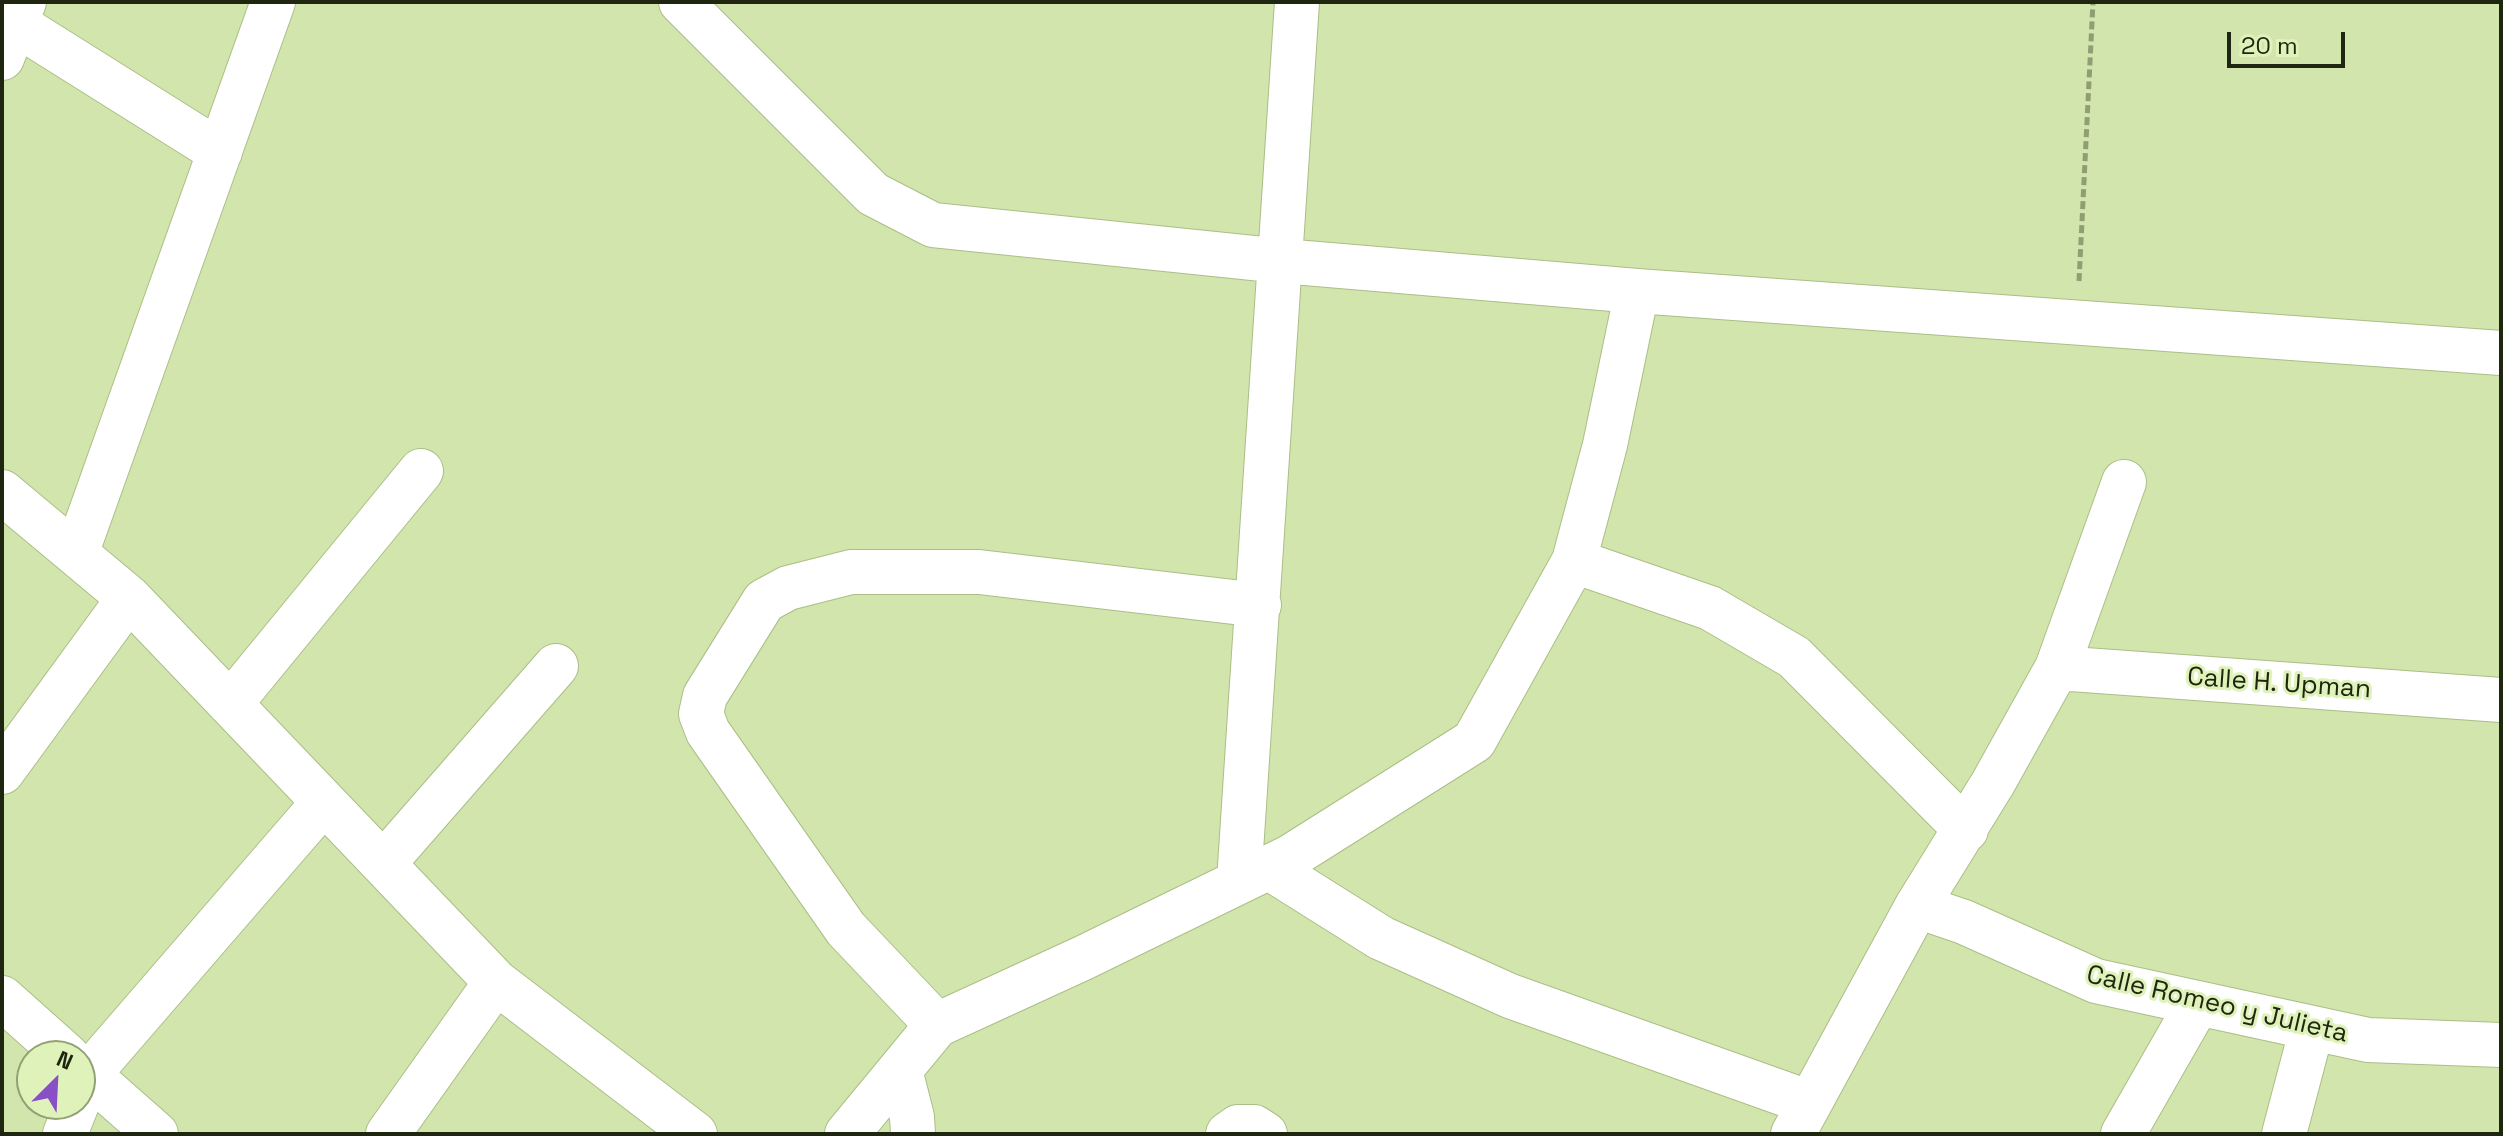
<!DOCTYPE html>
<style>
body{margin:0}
#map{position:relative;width:2503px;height:1136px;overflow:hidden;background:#d1e5ac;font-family:"Space Grotesk",sans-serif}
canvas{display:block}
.frame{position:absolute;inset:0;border:4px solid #1f2610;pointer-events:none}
.north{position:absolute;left:16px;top:1040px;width:80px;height:80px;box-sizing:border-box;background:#def2b9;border:2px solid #92a075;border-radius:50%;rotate:24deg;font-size:22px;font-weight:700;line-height:32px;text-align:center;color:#1f2610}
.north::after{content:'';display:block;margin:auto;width:28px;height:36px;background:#894fc6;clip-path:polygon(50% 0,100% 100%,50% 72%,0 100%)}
.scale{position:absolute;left:2227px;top:32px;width:118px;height:36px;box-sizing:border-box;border:4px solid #1f2610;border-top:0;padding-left:10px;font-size:24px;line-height:28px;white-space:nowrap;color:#1f2610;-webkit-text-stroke:6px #def2b9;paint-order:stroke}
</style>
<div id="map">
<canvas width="2503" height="1136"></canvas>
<div class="frame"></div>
<div class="north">N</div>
<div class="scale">20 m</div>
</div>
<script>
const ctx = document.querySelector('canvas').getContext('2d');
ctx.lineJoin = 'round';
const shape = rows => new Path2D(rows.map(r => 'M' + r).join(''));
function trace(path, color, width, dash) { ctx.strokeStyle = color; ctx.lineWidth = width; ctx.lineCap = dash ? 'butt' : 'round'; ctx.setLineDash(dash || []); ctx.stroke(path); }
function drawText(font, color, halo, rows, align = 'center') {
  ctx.font = font + ' "Space Grotesk",sans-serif'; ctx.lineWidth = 6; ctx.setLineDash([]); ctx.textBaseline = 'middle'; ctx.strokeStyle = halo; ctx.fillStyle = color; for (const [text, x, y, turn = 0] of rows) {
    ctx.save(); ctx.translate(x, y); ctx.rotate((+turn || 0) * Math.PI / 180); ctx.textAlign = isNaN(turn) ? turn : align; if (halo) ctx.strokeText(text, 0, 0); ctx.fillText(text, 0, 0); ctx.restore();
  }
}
const path = shape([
 [2079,281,2093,2]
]);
const minor = shape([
 [681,2,873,194,933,225,1282,261,1637,291,2501,353],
 [2,13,16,24,220,152],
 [2,58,24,2],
 [2,492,129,598,496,982,695,1134],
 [76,554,273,2],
 [1574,561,1710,608,1794,657,1966,830],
 [2057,668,2501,700],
 [230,704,421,471],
 [2,772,129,598],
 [383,864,556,666],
 [1268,867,1381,938,1510,996,1810,1103],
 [1239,881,1297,2],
 [1917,906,1964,922,2096,981,2368,1040,2501,1045],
 [2,998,67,1056],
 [937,1025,846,929,708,732,701,714,705,696,764,601,788,588,851,572,979,572,1259,605],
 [80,1067,156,1134],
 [900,1070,912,1117,913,1134],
 [80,1095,88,1075,324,802],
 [65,1134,77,1104],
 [388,1134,496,982],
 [847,1134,937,1025,1083,958,1290,857,1474,741,1574,561,1605,445,1637,291],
 [1228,1134,1238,1127,1254,1127,1265,1134],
 [1793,1134,1917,906,1993,783,2057,668,2124,482],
 [2123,1134,2198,1003],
 [2284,1134,2312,1028]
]);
const streetNames = [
 ["Calle H. Upman",2279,684,4],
 ["Calle Romeo y Julieta",2217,1005,13]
];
trace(minor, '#abbe86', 46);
trace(path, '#909f73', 5, [8, 4]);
trace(minor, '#fff', 44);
drawText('26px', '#1f2610', '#def2b9', streetNames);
</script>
